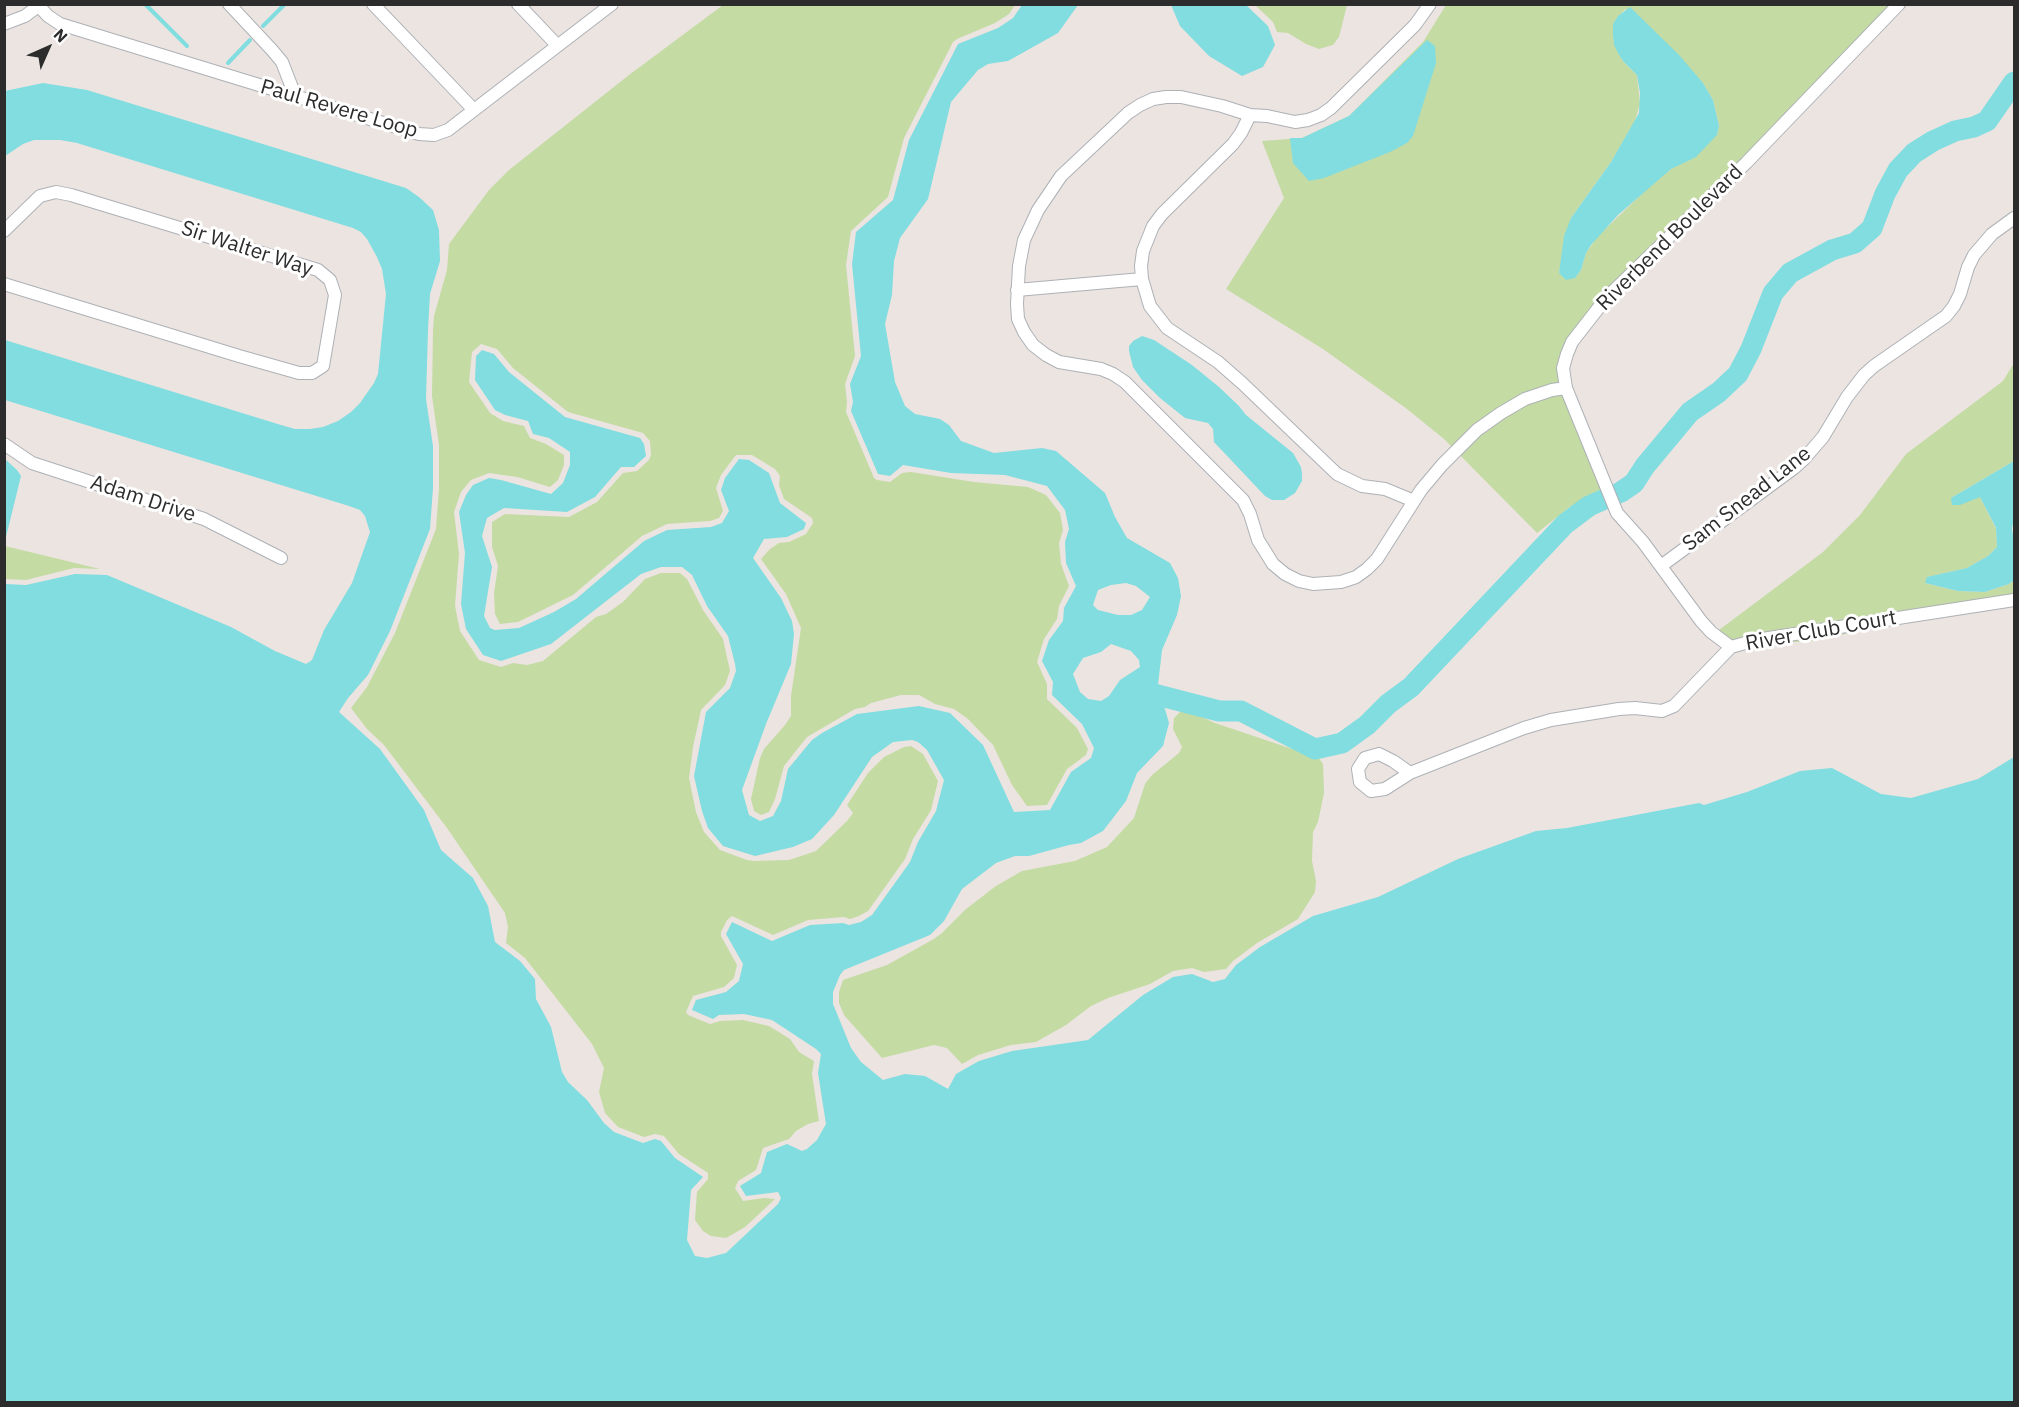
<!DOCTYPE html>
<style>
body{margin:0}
#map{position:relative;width:2019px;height:1407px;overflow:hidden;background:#ece4e0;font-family:"IBM Plex Sans",sans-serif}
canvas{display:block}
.frame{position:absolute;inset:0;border:6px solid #2c2c2c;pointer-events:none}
.north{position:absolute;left:18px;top:18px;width:60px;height:60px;-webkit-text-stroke:4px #fff;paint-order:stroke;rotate:45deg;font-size:16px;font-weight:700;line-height:24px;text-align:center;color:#2c2c2c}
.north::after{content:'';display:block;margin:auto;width:21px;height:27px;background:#2c2c2c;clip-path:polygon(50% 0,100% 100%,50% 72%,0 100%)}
</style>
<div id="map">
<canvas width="2019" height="1407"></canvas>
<div class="frame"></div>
<div class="north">N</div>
</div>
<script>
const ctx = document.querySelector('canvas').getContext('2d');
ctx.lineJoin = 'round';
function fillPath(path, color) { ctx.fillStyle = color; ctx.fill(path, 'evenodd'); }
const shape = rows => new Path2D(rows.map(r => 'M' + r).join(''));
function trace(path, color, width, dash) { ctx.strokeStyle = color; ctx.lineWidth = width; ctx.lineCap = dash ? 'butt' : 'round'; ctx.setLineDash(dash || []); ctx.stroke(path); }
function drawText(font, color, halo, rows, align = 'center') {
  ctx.font = font + ' "IBM Plex Sans",sans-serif'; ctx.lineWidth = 6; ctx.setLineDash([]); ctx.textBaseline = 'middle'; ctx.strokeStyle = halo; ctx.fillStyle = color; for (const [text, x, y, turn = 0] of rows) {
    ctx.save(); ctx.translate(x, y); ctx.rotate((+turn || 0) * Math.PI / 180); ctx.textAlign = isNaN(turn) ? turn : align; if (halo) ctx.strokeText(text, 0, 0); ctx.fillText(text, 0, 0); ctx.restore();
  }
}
const green = shape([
 [723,5,1015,5,1009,14,995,23,957,39,953,42,904,138,888,197,851,231,846,265,855,356,845,384,847,402,846,412,874,478,877,480,890,482,902,473,911,472,974,482,1028,487,1046,495,1060,513,1063,530,1059,543,1061,564,1069,586,1059,606,1057,619,1044,639,1037,662,1047,684,1047,699,1077,728,1088,749,1086,755,1067,769,1047,805,1027,806,1012,785,993,745,968,719,954,709,935,704,919,695,901,695,871,703,865,707,855,709,807,737,784,766,775,799,769,812,761,815,754,811,751,799,760,758,764,749,785,725,791,716,791,696,801,628,786,594,761,559,770,549,779,543,789,542,806,534,813,523,812,518,784,499,779,485,780,476,775,469,752,455,736,455,721,475,716,488,723,511,719,518,710,521,667,524,642,536,573,595,518,622,500,624,495,614,494,593,498,566,492,547,492,522,505,514,569,517,597,502,623,473,637,471,649,460,651,455,650,441,643,433,568,412,513,368,497,349,481,344,472,352,469,382,490,413,503,421,524,426,530,438,546,444,564,455,564,465,558,480,550,487,517,477,489,473,471,480,461,492,454,512,459,554,455,606,460,631,479,660,501,667,513,663,527,665,543,661,596,617,606,614,623,602,645,579,661,573,680,573,687,579,703,610,723,639,730,671,725,685,701,710,693,747,689,778,696,812,704,832,720,850,747,860,754,861,789,860,816,851,847,821,853,813,847,805,868,773,884,757,904,747,911,746,923,754,938,781,931,810,913,839,905,859,868,911,859,916,850,919,844,917,808,920,773,935,732,916,727,920,721,932,721,936,737,965,734,978,724,987,693,996,686,1012,688,1015,710,1024,720,1021,743,1020,769,1026,790,1039,799,1052,814,1061,812,1074,819,1121,808,1124,796,1131,789,1139,763,1148,756,1170,738,1181,735,1188,743,1201,764,1198,775,1199,745,1227,726,1238,711,1236,703,1231,695,1220,697,1192,708,1179,708,1173,679,1154,664,1136,655,1134,644,1137,618,1127,605,1113,599,1092,604,1068,592,1044,525,958,506,943,508,927,505,913,447,828,384,745,367,729,351,708,367,687,395,633,436,529,439,488,439,445,432,396,433,330,434,316,447,270,449,244,489,190,509,170,629,75],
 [1255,5,1347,5,1339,37,1333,45,1319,49,1306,44,1288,33,1277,32,1273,22],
 [1446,5,1907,5,1603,309,1580,338,1569,360,1567,373,1572,394,1609,491,1598,497,1571,506,1537,533,1444,439,1407,409,1323,349,1226,289,1284,198,1262,141,1302,138,1349,116,1423,42],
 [1625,9,1703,83,1713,100,1719,126,1717,135,1655,181,1597,237,1586,253,1581,270,1575,278,1559,273,1571,218,1611,162,1635,121,1640,104,1637,75,1623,61,1614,44,1613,24],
 [2014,363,2014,461,1951,498,1980,497,1996,529,1997,547,1988,556,1967,568,1928,577,1925,583,1958,591,1985,592,2009,584,2014,580,2014,603,1944,612,1813,641,1735,645,1715,633,1823,552,1860,515,1906,454,2003,381],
 [5,546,100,569,74,568,26,580,5,579],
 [1187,710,1215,723,1319,758,1323,764,1324,793,1318,822,1313,832,1312,861,1316,881,1315,892,1298,919,1257,943,1233,961,1226,969,1204,972,1192,968,1173,971,1150,984,1108,998,1091,1006,1066,1025,1036,1042,1011,1045,978,1055,962,1064,947,1048,934,1045,882,1058,844,1015,839,1003,839,992,843,980,887,965,932,940,941,934,966,909,996,886,1022,871,1075,861,1107,847,1134,818,1145,784,1152,775,1179,753,1182,747,1173,729,1174,718,1181,711]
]);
const water = shape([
 [1245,4,1268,26,1275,45,1263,67,1242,76,1209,56,1180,26,1171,5],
 [1022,5,1078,5,1058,33,1008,61,988,64,978,70,951,102,928,199,900,238,894,261,892,295,885,324,895,382,905,406,915,414,940,419,949,425,961,441,994,453,1042,448,1056,451,1105,493,1115,517,1127,538,1170,563,1178,578,1181,596,1177,615,1162,650,1158,685,1169,723,1163,746,1137,773,1126,801,1103,831,1081,843,1069,845,1029,856,1015,856,996,863,962,889,944,921,930,935,844,970,840,975,833,992,833,1004,851,1048,861,1062,883,1080,905,1074,925,1076,948,1089,956,1074,979,1061,1012,1051,1088,1040,1143,995,1173,977,1192,974,1213,982,1225,979,1236,965,1260,947,1313,916,1378,897,1458,859,1536,831,1567,828,1699,803,1704,805,1747,792,1800,771,1832,768,1881,794,1911,798,1978,779,2014,757,2014,1402,5,1402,5,584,26,585,75,574,107,575,231,627,275,651,306,664,312,660,324,630,352,583,370,532,365,516,360,510,349,506,5,400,5,340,281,425,295,429,310,429,323,427,338,421,351,412,360,403,374,383,378,374,386,294,382,269,377,257,367,239,361,232,353,228,77,143,60,140,34,140,23,144,5,156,5,91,43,83,87,90,406,188,419,197,433,210,439,230,440,261,430,294,428,330,426,399,433,446,433,488,430,529,390,631,368,675,348,698,339,712,380,749,424,810,441,850,473,878,488,906,495,942,520,961,535,979,536,999,551,1027,562,1072,568,1082,587,1100,604,1123,614,1132,643,1143,655,1139,661,1141,675,1158,703,1177,691,1190,687,1240,695,1256,707,1258,726,1253,778,1204,781,1198,778,1192,746,1196,740,1186,761,1173,767,1152,787,1144,802,1151,807,1149,817,1140,826,1124,818,1073,821,1054,816,1049,772,1020,744,1014,719,1015,713,1019,692,1010,696,1000,726,992,739,981,743,964,726,934,732,922,772,941,810,925,843,923,849,925,861,922,872,915,910,862,918,842,936,811,944,780,927,750,918,742,912,740,893,742,872,757,834,815,812,839,793,847,755,856,723,846,708,828,702,811,694,776,706,712,730,688,736,671,735,664,728,636,707,606,692,575,682,567,661,567,641,574,551,644,501,661,483,655,466,629,461,604,465,553,459,512,466,495,473,485,489,478,501,480,551,494,563,483,570,465,570,452,549,438,533,434,528,421,505,415,495,410,475,380,476,356,482,350,494,354,509,372,565,417,640,438,644,444,646,456,634,467,621,467,595,497,567,512,504,508,487,518,482,536,492,567,484,616,490,628,495,630,519,628,554,612,576,599,644,541,667,530,711,527,722,523,729,511,721,490,725,478,739,459,749,460,769,473,780,503,806,523,804,529,787,537,764,539,753,558,781,598,792,621,794,634,791,664,766,724,742,790,749,815,760,821,773,816,781,801,788,769,812,740,822,733,857,714,919,706,950,713,983,745,1014,812,1050,810,1071,772,1091,758,1094,748,1082,724,1052,695,1053,682,1042,661,1049,640,1063,621,1064,608,1076,586,1066,563,1065,542,1069,529,1065,510,1047,486,1005,475,951,473,903,465,890,476,878,474,851,411,853,402,850,384,861,356,852,264,856,232,893,200,909,140,958,44,998,28,1013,18],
 [1126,583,1136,586,1150,597,1142,610,1131,615,1118,615,1098,610,1093,605,1098,590,1111,585],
 [1111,644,1131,651,1139,660,1140,667,1120,680,1109,696,1101,701,1088,699,1080,692,1073,674,1083,658,1101,652],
 [1630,7,1679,55,1703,83,1713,100,1719,126,1717,135,1696,157,1671,169,1618,215,1591,245,1586,253,1581,270,1575,278,1566,280,1559,273,1564,236,1571,218,1611,162,1639,113,1640,93,1637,75,1623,61,1618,53,1614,45,1613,35,1613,24,1618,16],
 [1427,40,1435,46,1436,63,1413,136,1407,143,1390,152,1324,178,1309,181,1293,163,1290,138,1302,138,1349,116],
 [1142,336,1154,340,1192,365,1219,387,1239,406,1246,415,1293,453,1301,467,1302,474,1302,481,1295,493,1284,500,1272,500,1265,496,1214,442,1213,429,1208,423,1185,418,1160,398,1142,380,1133,367,1129,351,1129,346,1133,341],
 [5,459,17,470,21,476,5,541],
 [2014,461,2014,521,2012,528,2014,543,2014,580,2009,584,1985,592,1958,591,1925,583,1927,577,1967,568,1988,556,1997,547,1996,528,1980,497,1960,505,1952,505,1951,498]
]);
const stream = shape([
 [145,4,187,46],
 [263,26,285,4],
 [228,63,250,40]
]);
const river = shape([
 [1146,692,1219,711,1241,711,1315,749,1342,743,1367,725,1388,704,1411,687,1565,524,1589,506,1621,492,1634,483,1645,466,1690,412,1719,392,1738,374,1751,349,1773,293,1790,273,1832,250,1855,243,1872,228,1885,194,1898,170,1914,153,1933,141,1955,131,1974,127,1987,121,2014,82]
]);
const minor = shape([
 [37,4,48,16,60,24,419,134,434,135,448,130,612,4],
 [229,4,272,50,282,62,296,98],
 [373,4,474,110],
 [518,4,557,45],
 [1430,4,1415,25,1331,108,1321,115,1308,120,1295,122,1267,116,1250,115,1222,106,1181,97,1166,97,1153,99,1140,105,1128,113,1061,176,1038,210,1024,240,1019,266,1017,304,1018,319,1024,332,1033,345,1046,355,1059,362,1101,369,1113,374,1125,382,1243,500,1250,514,1258,540,1273,564,1285,574,1299,581,1313,584,1341,582,1356,577,1367,569,1377,559,1421,490,1442,465,1477,430,1501,413,1525,399,1552,390,1566,388],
 [1899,4,1746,163,1607,297,1572,342,1567,354,1563,368,1566,388,1617,513,1643,542,1701,621,1711,632,1731,647,1756,640,2014,600],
 [4,24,25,16,41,4],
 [1250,115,1241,133,1233,144,1162,214,1153,226,1143,251,1141,266,1142,279,1150,306,1167,328,1218,362,1242,383,1337,474,1362,486,1385,489,1414,501],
 [4,231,40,196,56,192,71,195,318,270,330,280,335,295,323,366,312,373,299,373,239,356,4,284],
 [1017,290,1142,279],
 [4,444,32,463,204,519,281,558],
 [1661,566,1794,468,1804,459,1823,437,1847,397,1864,375,1874,366,1946,316,1954,306,1960,294,1968,267,1974,255,1992,234,2014,218],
 [1379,754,1393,761,1410,773,1385,789,1371,791,1360,782,1358,769,1365,758,1379,754],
 [1410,773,1524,728,1551,720,1619,709,1635,708,1662,711,1674,706,1731,647]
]);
const streetNames = [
 ["Paul Revere Loop",339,109,16],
 ["Riverbend Boulevard",1670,238,-45],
 ["Sir Walter Way",247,249,18],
 ["Adam Drive",143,499,18],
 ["Sam Snead Lane",1747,499,-38],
 ["River Club Court",1821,631,-10]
];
fillPath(green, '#c4dba4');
fillPath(water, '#81dde0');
trace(stream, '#81dde0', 4);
trace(river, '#81dde0', 21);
trace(minor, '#adb1b6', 14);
trace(minor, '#fff', 12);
drawText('21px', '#2c2c2c', '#fff', streetNames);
</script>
